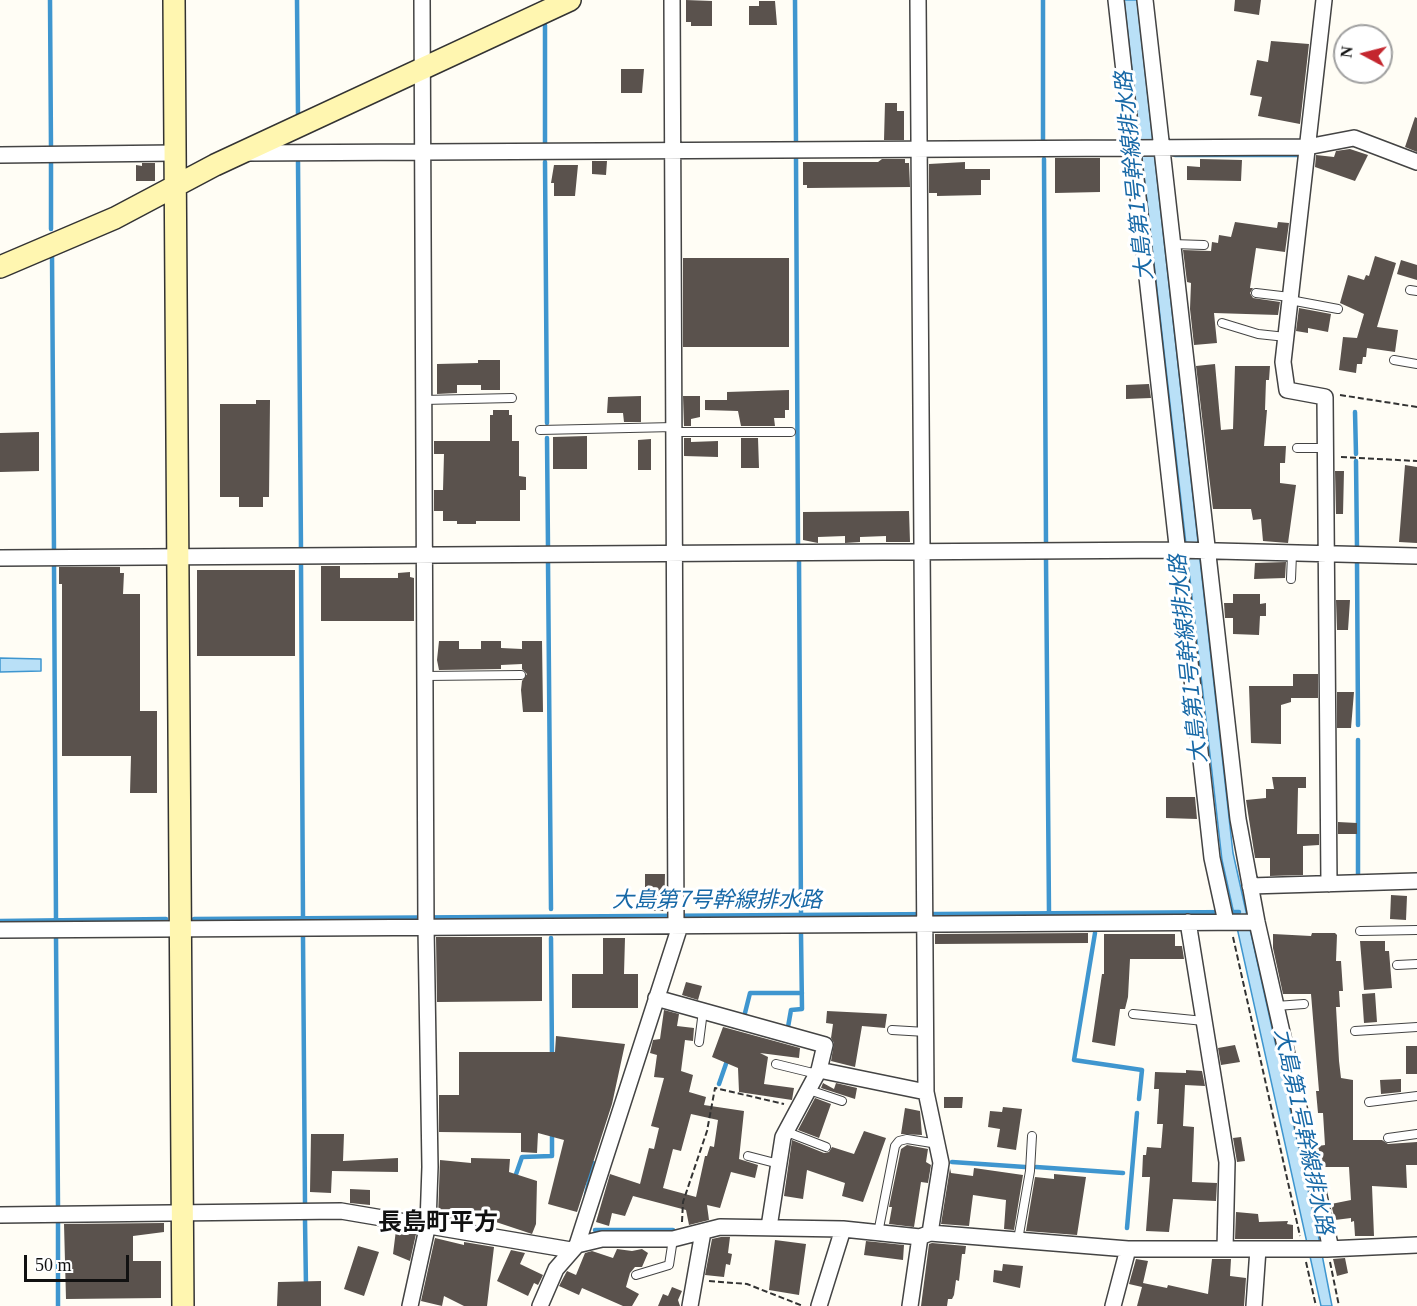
<!DOCTYPE html>
<meta charset="utf-8">
<style>
body{margin:0}
#map{position:relative;width:1417px;height:1306px;overflow:hidden;background:#fffdf5;font-family:Georgia,serif}
canvas{display:block}
.north{position:absolute;left:1333px;top:24px;width:60px;height:60px;box-sizing:border-box;background:#fff;border:2px solid #a0a0a0;border-radius:50%;rotate:277deg;font-size:16px;font-weight:700;line-height:24px;text-align:center;color:#111}
.north::after{content:'';display:block;margin:auto;width:21px;height:27px;background:#c4262e;clip-path:polygon(50% 0,100% 100%,50% 72%,0 100%)}
.scale{position:absolute;left:24px;top:1255px;width:105px;height:27px;box-sizing:border-box;border:3px solid #111;border-top:0;padding-left:8px;font-size:18px;line-height:21px;white-space:nowrap;color:#111;-webkit-text-stroke:4px #fff;paint-order:stroke}
</style>
<div id="map">
<canvas width="1417" height="1306"></canvas>
<div class="north">N</div>
<div class="scale">50 m</div>
</div>
<script>
const ctx = document.querySelector('canvas').getContext('2d');
ctx.lineJoin = 'round';
function fillPath(path, color) { ctx.fillStyle = color; ctx.fill(path, 'evenodd'); }
const shape = rows => new Path2D(rows.map(r => 'M' + r).join(''));
function trace(path, color, width, dash) { ctx.strokeStyle = color; ctx.lineWidth = width; ctx.lineCap = dash ? 'butt' : 'round'; ctx.setLineDash(dash || []); ctx.stroke(path); }
function drawText(font, color, halo, rows, align = 'center') {
  ctx.font = font + ' Georgia,"Noto Sans JP",serif'; ctx.lineWidth = 6; ctx.setLineDash([]); ctx.textBaseline = 'middle'; ctx.strokeStyle = halo; ctx.fillStyle = color; for (const [text, x, y, turn = 0] of rows) {
    ctx.save(); ctx.translate(x, y); ctx.rotate((+turn || 0) * Math.PI / 180); ctx.textAlign = isNaN(turn) ? turn : align; if (halo) ctx.strokeText(text, 0, 0); ctx.fillText(text, 0, 0); ctx.restore();
  }
}
const water = shape([
 [1124,0,1137,0,1233,853,1319,1239,1332,1306,1321,1306,1222,860,1124,0],
 [0,658,41,659,41,671,0,672,0,658]
]);
const stream = shape([
 [50,0,51,148],
 [297,0,298,114],
 [795,0,796,143],
 [1043,0,1043,142],
 [545,25,545,145],
 [1175,155,1300,155],
 [796,158,798,545],
 [1044,159,1046,545],
 [51,162,51,229],
 [298,162,301,551],
 [545,162,547,423],
 [52,254,54,552],
 [1355,412,1356,454],
 [547,438,548,548],
 [1356,461,1357,548],
 [1046,559,1049,913],
 [799,560,801,915],
 [1357,561,1358,725],
 [548,562,551,909],
 [54,564,56,920],
 [301,564,303,919],
 [1358,740,1358,878],
 [194,919,1239,912],
 [0,921,166,919],
 [1095,933,1074,1060,1142,1070,1139,1099],
 [56,937,58,1207],
 [303,937,305,1203],
 [551,938,552,1057],
 [744,1017,750,993,802,993],
 [788,1027,791,1010,802,1009,801,934],
 [719,1084,728,1058],
 [952,1162,1025,1167],
 [1036,1167,1123,1173],
 [514,1180,522,1157,552,1156,552,1131],
 [586,1195,593,1163,587,1162],
 [305,1220,306,1287],
 [58,1221,58,1306],
 [1127,1228,1137,1113],
 [595,1230,673,1230]
]);
const building = shape([
 [686,0,712,1,712,26,691,26,691,22,686,22],
 [1235,0,1261,0,1259,15,1234,11],
 [759,1,775,1,777,25,749,25,749,6,759,6],
 [1271,41,1309,44,1300,124,1258,116,1262,97,1250,95,1257,60,1268,62],
 [621,69,644,69,642,93,621,93],
 [885,103,897,103,897,111,904,111,904,140,884,140],
 [1415,117,1417,118,1417,152,1405,147],
 [1350,149,1368,155,1355,181,1315,167,1316,155,1334,157,1336,151],
 [1055,158,1100,158,1100,192,1055,193],
 [882,159,905,159,905,163,909,163,910,187,807,188,807,185,803,185,803,162,878,162],
 [1200,159,1242,160,1241,181,1187,180,1187,166,1200,167],
 [592,161,607,161,606,175,592,174],
 [965,162,965,169,990,169,990,180,981,180,981,195,937,196,937,193,929,193,929,164],
 [142,163,155,163,155,181,136,181,136,165,142,166],
 [554,165,578,165,575,196,554,196,554,183,551,183],
 [1235,222,1277,228,1278,222,1289,223,1285,252,1256,248,1250,288,1253,288,1250,293,1253,298,1280,302,1278,315,1214,313,1217,343,1194,345,1190,309,1191,283,1187,282,1183,250,1211,251,1212,242,1218,243,1219,235,1231,237],
 [1375,256,1396,263,1377,327,1398,330,1395,352,1367,348,1366,357,1363,357,1362,364,1357,364,1356,373,1339,370,1343,337,1357,338,1364,314,1340,303,1348,275,1364,280,1366,275,1369,276],
 [683,258,789,258,789,347,683,347],
 [1401,260,1417,265,1417,280,1397,274],
 [1299,308,1331,314,1328,332,1308,328,1308,333,1296,331],
 [478,360,500,360,500,390,481,390,481,385,457,385,457,393,437,394,437,364,478,363],
 [1215,364,1221,430,1233,429,1235,366,1270,366,1269,380,1266,380,1265,410,1267,410,1264,446,1286,446,1285,463,1280,463,1280,483,1296,485,1288,543,1263,541,1261,519,1253,520,1251,509,1213,509,1196,366],
 [1149,384,1151,398,1126,399,1126,385],
 [789,390,789,410,785,410,785,418,774,418,775,426,741,426,738,411,705,410,705,400,727,400,727,392],
 [641,396,641,422,624,422,623,413,607,413,608,397],
 [683,396,700,396,700,417,691,419,691,426,684,426],
 [256,400,270,400,269,497,263,497,263,507,239,507,239,497,220,497,220,404,256,404],
 [493,410,509,410,509,415,512,415,512,441,519,441,519,476,526,477,526,490,520,490,520,521,476,521,476,524,457,524,457,521,443,521,443,511,434,511,434,490,443,490,444,454,434,454,434,441,490,441,490,415,493,415],
 [39,432,39,471,0,472,0,433],
 [587,436,587,469,553,469,553,437],
 [684,438,691,438,691,442,718,441,718,457,684,456],
 [741,438,758,438,759,468,741,468],
 [651,439,651,470,638,470,638,440],
 [1405,465,1417,467,1417,543,1399,542],
 [1335,471,1344,471,1343,514,1336,514],
 [909,511,910,542,886,542,886,536,860,537,860,542,845,543,845,536,818,537,818,543,803,540,803,512],
 [1286,562,1285,578,1254,579,1255,563],
 [321,566,340,566,340,578,398,578,398,573,410,572,410,577,414,578,414,621,321,621],
 [59,567,120,567,120,573,124,573,123,594,140,594,140,711,157,711,157,793,130,793,131,756,62,756,62,584,59,584],
 [197,570,295,570,295,656,197,656],
 [1233,594,1260,594,1260,604,1266,603,1266,616,1260,616,1259,635,1233,634,1233,618,1225,618,1224,603,1233,603],
 [1336,600,1350,600,1348,630,1337,630],
 [439,641,459,641,459,649,481,649,481,641,501,641,501,648,522,649,522,641,542,641,543,712,523,712,521,690,522,681,527,674,522,669,522,664,501,665,501,669,439,670,437,660],
 [1293,674,1318,674,1318,698,1291,698,1291,702,1281,705,1281,744,1251,743,1249,686,1293,686],
 [1337,692,1354,692,1351,728,1337,728],
 [1272,777,1306,777,1306,788,1298,788,1297,834,1319,834,1319,845,1303,846,1303,875,1270,876,1270,858,1255,858,1246,800,1266,798,1266,789,1274,789],
 [1166,797,1195,797,1197,819,1166,818],
 [1338,822,1357,823,1357,834,1338,834],
 [645,874,665,874,664,911,653,911,653,887,645,887],
 [1391,895,1407,896,1406,920,1390,919],
 [1088,933,1088,943,935,944,935,934],
 [1312,933,1335,933,1337,935,1336,961,1341,961,1343,991,1339,991,1340,1007,1336,1007,1339,1061,1341,1078,1353,1080,1353,1140,1382,1140,1388,1144,1417,1142,1417,1165,1406,1165,1407,1188,1372,1186,1374,1236,1355,1236,1354,1221,1351,1222,1351,1218,1335,1220,1331,1204,1351,1200,1349,1167,1322,1167,1318,1146,1325,1145,1323,1113,1318,1113,1316,1091,1319,1091,1311,994,1283,994,1273,948,1273,934,1311,936],
 [1104,934,1175,934,1175,946,1182,946,1184,959,1130,959,1128,997,1125,1009,1120,1009,1115,1046,1092,1042,1102,974,1104,974],
 [436,937,542,937,542,1001,437,1002],
 [603,938,625,938,624,974,638,974,638,1008,572,1008,572,974,603,974],
 [1360,941,1385,941,1385,951,1389,951,1392,988,1364,990],
 [686,982,702,986,698,1000,682,995],
 [1375,993,1377,1022,1364,1023,1362,994],
 [664,1010,679,1014,677,1026,694,1028,693,1041,685,1040,681,1071,693,1075,689,1092,706,1097,704,1105,744,1111,739,1159,758,1165,755,1178,731,1172,720,1208,707,1205,709,1220,689,1225,686,1210,633,1196,625,1216,612,1213,609,1226,596,1222,610,1174,640,1184,649,1148,654,1149,659,1128,651,1126,664,1078,654,1077,657,1055,650,1053,653,1040,660,1039],
 [691,1114,718,1120,714,1147,710,1146,707,1156,705,1156,696,1197,663,1188,673,1149,681,1151],
 [827,1011,887,1014,885,1028,862,1026,855,1067,831,1061,834,1043,831,1038,833,1024,826,1023],
 [723,1027,800,1048,799,1058,760,1053,768,1057,764,1084,794,1088,792,1100,739,1092,738,1068,712,1057],
 [556,1036,625,1044,612,1104,577,1212,548,1204,564,1140,538,1133,537,1153,521,1152,521,1133,439,1132,439,1095,459,1095,459,1052,555,1052],
 [1235,1045,1240,1062,1221,1065,1218,1048],
 [1406,1046,1417,1046,1417,1074,1406,1074],
 [1186,1070,1202,1071,1205,1086,1185,1085,1183,1126,1194,1127,1192,1182,1217,1183,1216,1201,1173,1199,1169,1232,1146,1231,1150,1177,1142,1177,1143,1155,1146,1155,1147,1147,1161,1148,1163,1124,1157,1124,1159,1089,1154,1089,1155,1072,1186,1073],
 [1401,1079,1401,1092,1381,1094,1380,1080],
 [823,1083,834,1089,836,1083,857,1088,855,1099,821,1088],
 [944,1097,963,1097,962,1108,944,1108],
 [815,1098,831,1104,819,1138,798,1130],
 [1003,1107,1022,1109,1016,1150,997,1147,1000,1129,988,1127,990,1111,1002,1112],
 [905,1108,920,1111,922,1135,901,1134],
 [864,1131,886,1138,863,1202,842,1196,845,1183,807,1170,803,1199,784,1196,792,1140,824,1153,829,1152,832,1147,854,1154],
 [311,1134,344,1134,343,1161,398,1158,398,1172,332,1171,331,1193,310,1192],
 [1241,1137,1245,1161,1237,1162,1233,1138],
 [907,1145,928,1149,926,1162,931,1165,928,1183,921,1182,914,1227,889,1224,892,1207,889,1207,901,1149],
 [471,1158,510,1159,509,1172,537,1181,536,1224,532,1234,466,1212,463,1220,438,1217,440,1160,471,1163],
 [950,1168,951,1173,973,1176,974,1168,1023,1175,1014,1230,1004,1229,1006,1200,973,1195,969,1226,941,1224],
 [1054,1174,1086,1177,1077,1235,1026,1231,1035,1177,1054,1179],
 [350,1189,370,1190,370,1205,350,1203],
 [1236,1212,1258,1214,1259,1222,1288,1221,1287,1224,1293,1225,1293,1239,1235,1239],
 [164,1223,164,1232,133,1236,133,1261,161,1261,161,1298,66,1299,64,1224],
 [396,1230,416,1234,410,1261,393,1254],
 [721,1237,730,1237,728,1253,732,1254,730,1265,726,1264,724,1277,705,1275,712,1239],
 [435,1238,464,1245,464,1242,494,1247,487,1306,464,1306,444,1296,442,1306,421,1301],
 [775,1240,806,1244,799,1295,769,1290],
 [866,1241,904,1245,903,1260,864,1255],
 [932,1243,966,1246,965,1254,962,1254,959,1281,956,1280,954,1295,952,1299,948,1299,947,1306,921,1306,929,1244],
 [358,1246,379,1252,364,1296,344,1289],
 [617,1249,632,1251,642,1249,648,1253,642,1267,635,1267,630,1273,626,1287,639,1294,632,1306,623,1306,582,1288,579,1295,559,1286,567,1271,576,1275,585,1253,592,1251,613,1258],
 [511,1250,525,1253,520,1264,543,1275,538,1285,534,1283,528,1296,497,1281],
 [1345,1258,1348,1273,1337,1276,1333,1259],
 [1136,1259,1148,1261,1143,1283,1167,1288,1168,1285,1208,1294,1212,1259,1231,1259,1230,1276,1246,1278,1244,1306,1137,1306,1142,1287,1129,1284],
 [1003,1264,1023,1266,1020,1288,993,1282,994,1270,1002,1271],
 [321,1281,321,1306,277,1306,278,1282],
 [672,1287,682,1291,678,1300,680,1306,658,1306,663,1294,668,1296]
]);
const path = shape([
 [1340,395,1417,407],
 [1341,457,1417,461],
 [1233,937,1300,1236],
 [682,1222,683,1202,707,1131,715,1088,784,1104],
 [1306,1262,1316,1306],
 [1330,1262,1339,1306],
 [709,1281,747,1284,803,1306]
]);
const lane = shape([
 [1172,244,1204,245],
 [1410,290,1417,291],
 [1256,293,1290,297],
 [1290,300,1338,309],
 [1222,323,1258,334,1286,337],
 [1394,360,1417,364],
 [423,400,512,398],
 [540,430,674,427],
 [674,432,791,432],
 [1297,448,1326,448],
 [1291,579,1292,554],
 [425,676,521,675],
 [1360,931,1417,930],
 [1397,965,1417,964],
 [1276,1006,1304,1004],
 [1133,1014,1204,1021],
 [892,1030,926,1032],
 [1355,1031,1417,1027],
 [699,1042,703,1011],
 [776,1064,817,1074],
 [809,1090,842,1101],
 [1369,1102,1417,1096],
 [787,1132,826,1147],
 [1388,1138,1417,1134],
 [748,1156,779,1164],
 [878,1233,895,1146,899,1141,907,1139,938,1144],
 [1018,1240,1030,1171,1032,1136],
 [636,1275,669,1265,673,1239]
]);
const street = shape([
 [672,0,676,926],
 [918,0,926,1092,941,1163,930,1233],
 [1116,0,1212,858,1226,922],
 [1145,0,1238,819,1257,922,1331,1249],
 [1324,0,1283,362,1287,390,1325,397,1329,884],
 [248,153,1307,147,1354,138,1417,162],
 [0,155,175,153],
 [0,558,1177,550,1417,556],
 [1250,886,1417,881],
 [1188,922,1227,1162,1225,1249],
 [0,930,1257,922],
 [656,998,825,1045,819,1070],
 [0,1215,341,1211,571,1250],
 [769,1227,783,1137,819,1070,926,1092],
 [577,1245,602,1239,673,1239,720,1227,843,1229,920,1237,930,1233,1128,1249,1327,1249,1417,1245],
 [410,1306,428,1224,430,1167,426,927,422,0],
 [540,1306,556,1269,577,1245,680,926],
 [690,1306,703,1232],
 [819,1306,843,1229],
 [910,1306,920,1237],
 [1113,1306,1128,1249],
 [1254,1306,1258,1249]
]);
const secondary = shape([
 [174,0,183,1306],
 [0,267,115,218,215,165,570,0]
]);
const waterNames = [
 ["大島第1号幹線排水路",1133,176,-96],
 ["大島第1号幹線排水路",1187,659,-96],
 ["大島第7号幹線排水路",717,899],
 ["大島第1号幹線排水路",1305,1131,78]
];
const quarterNames = [
 ["長島町平方",438,1221]
];
fillPath(water, '#b9e0f7');
trace(water, '#3f96cf', 1.5);
trace(stream, '#3f96cf', 4.5);
fillPath(building, '#5a524d');
trace(lane, '#444', 10);
trace(street, '#444', 18);
trace(secondary, '#333', 24);
trace(path, '#333', 2, [6, 3]);
trace(lane, '#fff', 8);
trace(street, '#fff', 15);
trace(secondary, '#fff6b0', 21);
drawText('italic 22px', '#1768a6', '#fff', waterNames);
drawText('bold 24px', '#111', '#fff', quarterNames);
</script>
